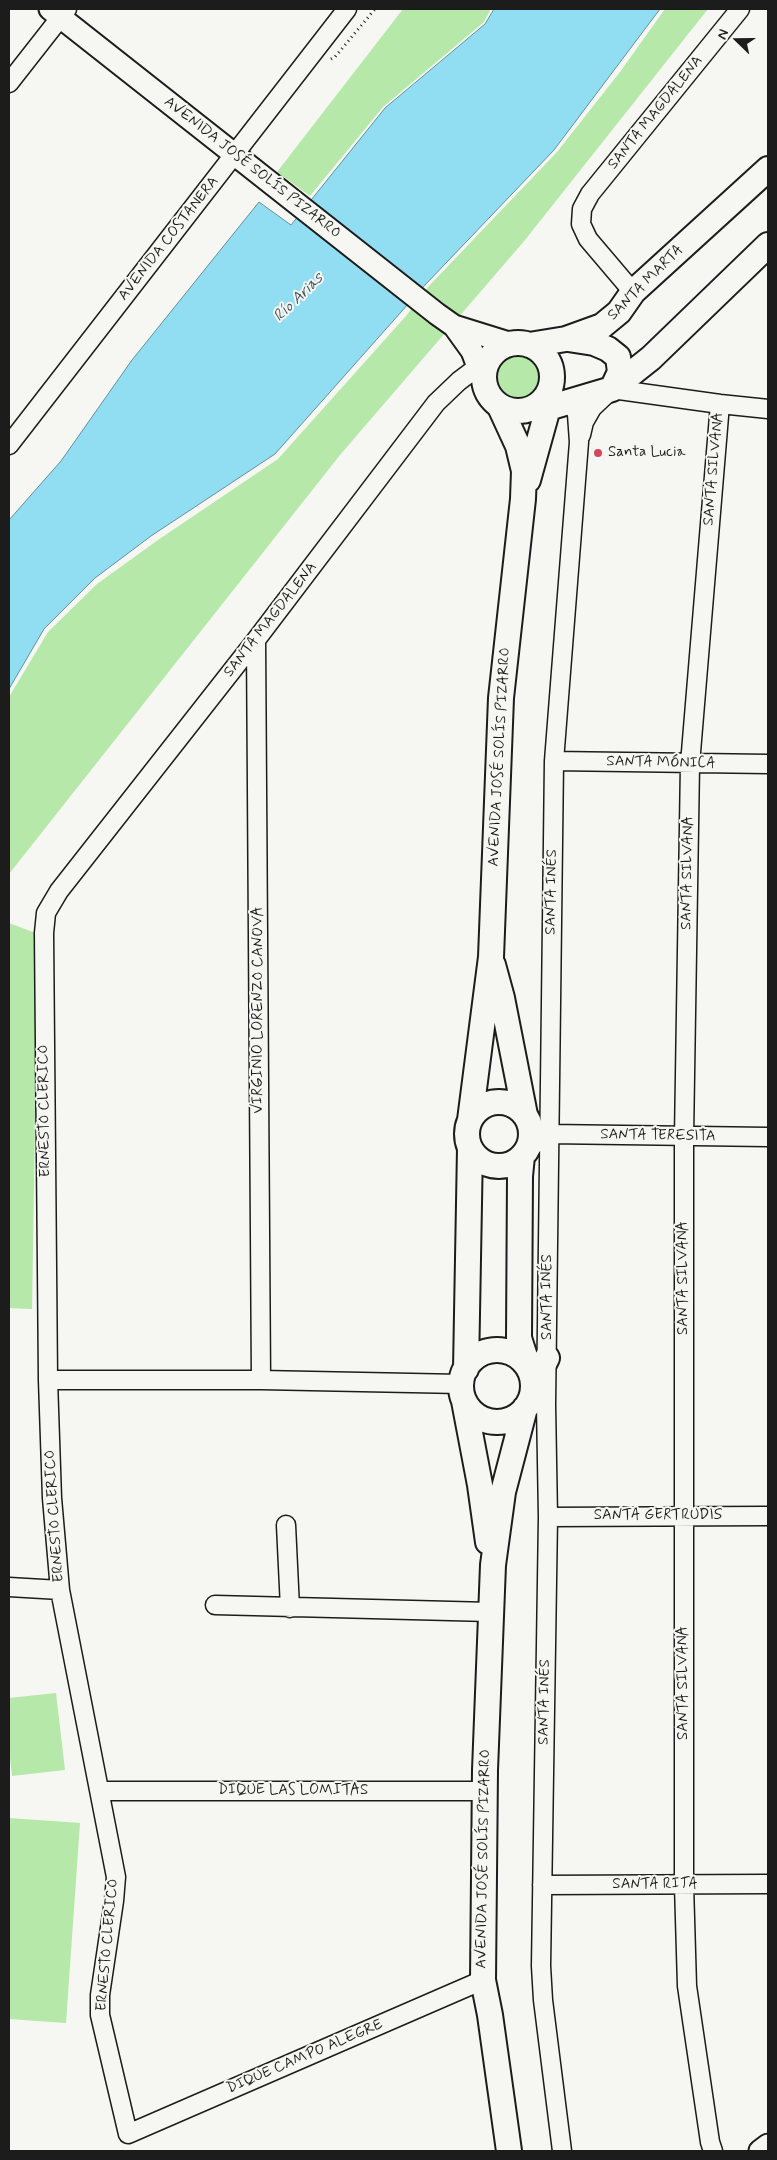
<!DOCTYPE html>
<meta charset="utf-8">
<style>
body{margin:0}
#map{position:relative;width:777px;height:2160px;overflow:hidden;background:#f6f6f2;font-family:Mynerve,sans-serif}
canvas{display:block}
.frame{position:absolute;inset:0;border:10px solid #1c1c1c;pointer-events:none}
.north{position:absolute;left:712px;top:15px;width:50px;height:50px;-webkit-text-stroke:4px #f6f6f2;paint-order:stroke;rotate:292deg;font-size:14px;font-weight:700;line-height:20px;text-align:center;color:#1c1c1c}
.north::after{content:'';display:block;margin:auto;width:18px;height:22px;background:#1c1c1c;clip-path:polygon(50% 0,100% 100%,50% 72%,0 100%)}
</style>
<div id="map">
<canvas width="777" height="2160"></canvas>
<div class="frame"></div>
<div class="north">N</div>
</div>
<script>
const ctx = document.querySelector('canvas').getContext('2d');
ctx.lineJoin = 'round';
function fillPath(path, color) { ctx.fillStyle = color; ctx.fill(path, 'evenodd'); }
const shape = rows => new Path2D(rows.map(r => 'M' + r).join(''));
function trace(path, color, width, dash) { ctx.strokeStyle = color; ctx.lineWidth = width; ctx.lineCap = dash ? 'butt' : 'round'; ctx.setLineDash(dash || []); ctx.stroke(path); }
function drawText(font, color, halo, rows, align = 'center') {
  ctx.font = font + ' Mynerve,sans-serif'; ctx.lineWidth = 4; ctx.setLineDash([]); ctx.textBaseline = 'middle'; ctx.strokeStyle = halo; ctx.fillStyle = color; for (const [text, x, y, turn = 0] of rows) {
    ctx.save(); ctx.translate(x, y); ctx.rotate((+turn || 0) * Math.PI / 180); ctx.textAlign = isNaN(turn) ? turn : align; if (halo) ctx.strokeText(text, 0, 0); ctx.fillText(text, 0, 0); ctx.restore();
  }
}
const green = shape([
 [403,9,491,9,484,22,383,107,310,196,277,172],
 [665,9,708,9,525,240,340,455,9,874,9,697,48,632,97,584,158,540,278,459,406,316,429,286,557,152,620,72],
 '493 376a24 24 0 1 1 48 0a24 24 0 1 1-48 0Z',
 [9,923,38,934,32,1309,9,1308],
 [56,1693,65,1770,12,1776,9,1749,9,1698],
 [9,1818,80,1823,66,2023,9,2019]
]);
const water = shape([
 [494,9,660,9,554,150,425,285,275,454,151,536,95,578,44,629,9,689,9,520,61,461,132,360,259,202,291,225,385,108,485,24,494,9]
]);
const path = shape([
 [331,59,335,57,375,9]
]);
const minor = shape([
 [9,83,67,9],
 [633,292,588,239,581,224,582,209,590,194,740,9],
 [581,435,584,422,592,408,612,389,720,404,768,409],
 [9,445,347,9],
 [256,640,261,1380],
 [554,761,768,764],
 [531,1127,549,1134,768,1137],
 [527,1149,549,1134],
 [48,1380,261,1380,461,1384],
 [548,1517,768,1516],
 [286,1525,290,1608],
 [9,1587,60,1590],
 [215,1605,490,1612],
 [100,1791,485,1791],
 [542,1885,768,1884],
 [483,1980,128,2134,100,2015,100,1995,114,1901,116,1877,60,1590,52,1498,48,1380,44,933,46,913,59,891,256,640,436,403,459,381,491,357],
 [562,2151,543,2000,541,1966,548,1517,546,1405,554,761,579,442,577,414,574,407,566,402],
 [713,2151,710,2142,687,1986,684,1885,684,1137,690,764,720,404]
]);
const tertiary = shape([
 [50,9,437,314,454,326,512,344],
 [454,326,472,351,485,385],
 [760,2151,768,2145]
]);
const secondary = shape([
 [568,339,594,343,608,349,618,357,620,372,612,389],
 '484 377a34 34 0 1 1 68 0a34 34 0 1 1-68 0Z',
 [529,345,566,339,602,326,619,312,633,292,768,169],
 [531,409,548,408,612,389,651,358,768,245],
 [528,480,548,408,549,394],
 [493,965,502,998,525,1115],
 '467 1134a32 32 0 1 1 64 0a32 32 0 1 1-64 0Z',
 [470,1120,491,957,501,698,523,499,524,471,518,446,500,407],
 [522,1156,520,1176,519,1338,529,1369],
 '461 1386a36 36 0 1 1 72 0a36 36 0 1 1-72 0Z',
 [466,1369,470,1148],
 [533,1381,540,1372,547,1358],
 [464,1401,480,1485,488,1542],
 [509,2151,490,2015,483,1980,485,1770,493,1565,503,1492,525,1408]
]);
const markers = [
 [598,453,5,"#d1495b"]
];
const streetNames = [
 ["SANTA MAGDALENA",656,113,-51],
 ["AVENIDA JOSÉ SOLÍS PIZARRO",252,168,38],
 ["AVENIDA COSTANERA",169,239,-52],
 ["SANTA MARTA",646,283,-45],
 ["SANTA SILVANA",714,469,-85],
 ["SANTA MAGDALENA",271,620,-52],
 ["AVENIDA JOSÉ SOLÍS PIZARRO",500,757,-87],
 ["SANTA MÓNICA",661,763,1],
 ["SANTA SILVANA",688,873,-89],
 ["SANTA INÉS",552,892,-89],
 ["VIRGINIO LORENZO CANOVA",259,1010,-90],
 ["ERNESTO CLERICO",45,1111,-91],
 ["SANTA TERESITA",658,1136,1],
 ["SANTA SILVANA",684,1278,-90],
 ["SANTA INÉS",548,1297,-90],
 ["ERNESTO CLERICO",55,1516,-94],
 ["SANTA GERTRUDIS",658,1516],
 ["SANTA SILVANA",684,1683,-90],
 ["SANTA INÉS",545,1702,-89],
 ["DIQUE LAS LOMITAS",293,1791],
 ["AVENIDA JOSÉ SOLÍS PIZARRO",484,1859,-89],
 ["SANTA RITA",655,1885],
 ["ERNESTO CLERICO",108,1945,-85],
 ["DIQUE CAMPO ALEGRE",305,2057,-23]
];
const poiNames = [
 ["Santa Lucia",608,453]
];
const waterNames = [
 ["Río Arias",299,298,-44]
];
fillPath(green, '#b5e8a9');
fillPath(water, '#91ddf1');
trace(water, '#62909c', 1);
trace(minor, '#1c1c1c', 21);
trace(tertiary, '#1c1c1c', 25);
trace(secondary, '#1c1c1c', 28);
trace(path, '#1c1c1c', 3, [1, 4]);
trace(minor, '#f6f6f2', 18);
trace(tertiary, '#f6f6f2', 21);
trace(secondary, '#f6f6f2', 24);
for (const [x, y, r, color] of markers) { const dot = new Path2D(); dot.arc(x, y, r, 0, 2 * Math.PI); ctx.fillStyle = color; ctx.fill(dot); trace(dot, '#f6f6f2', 2); }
drawText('15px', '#1c1c1c', '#f6f6f2', streetNames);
drawText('15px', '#1c1c1c', '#f6f6f2', poiNames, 'left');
drawText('italic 16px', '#3f565c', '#f6f6f2', waterNames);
</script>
